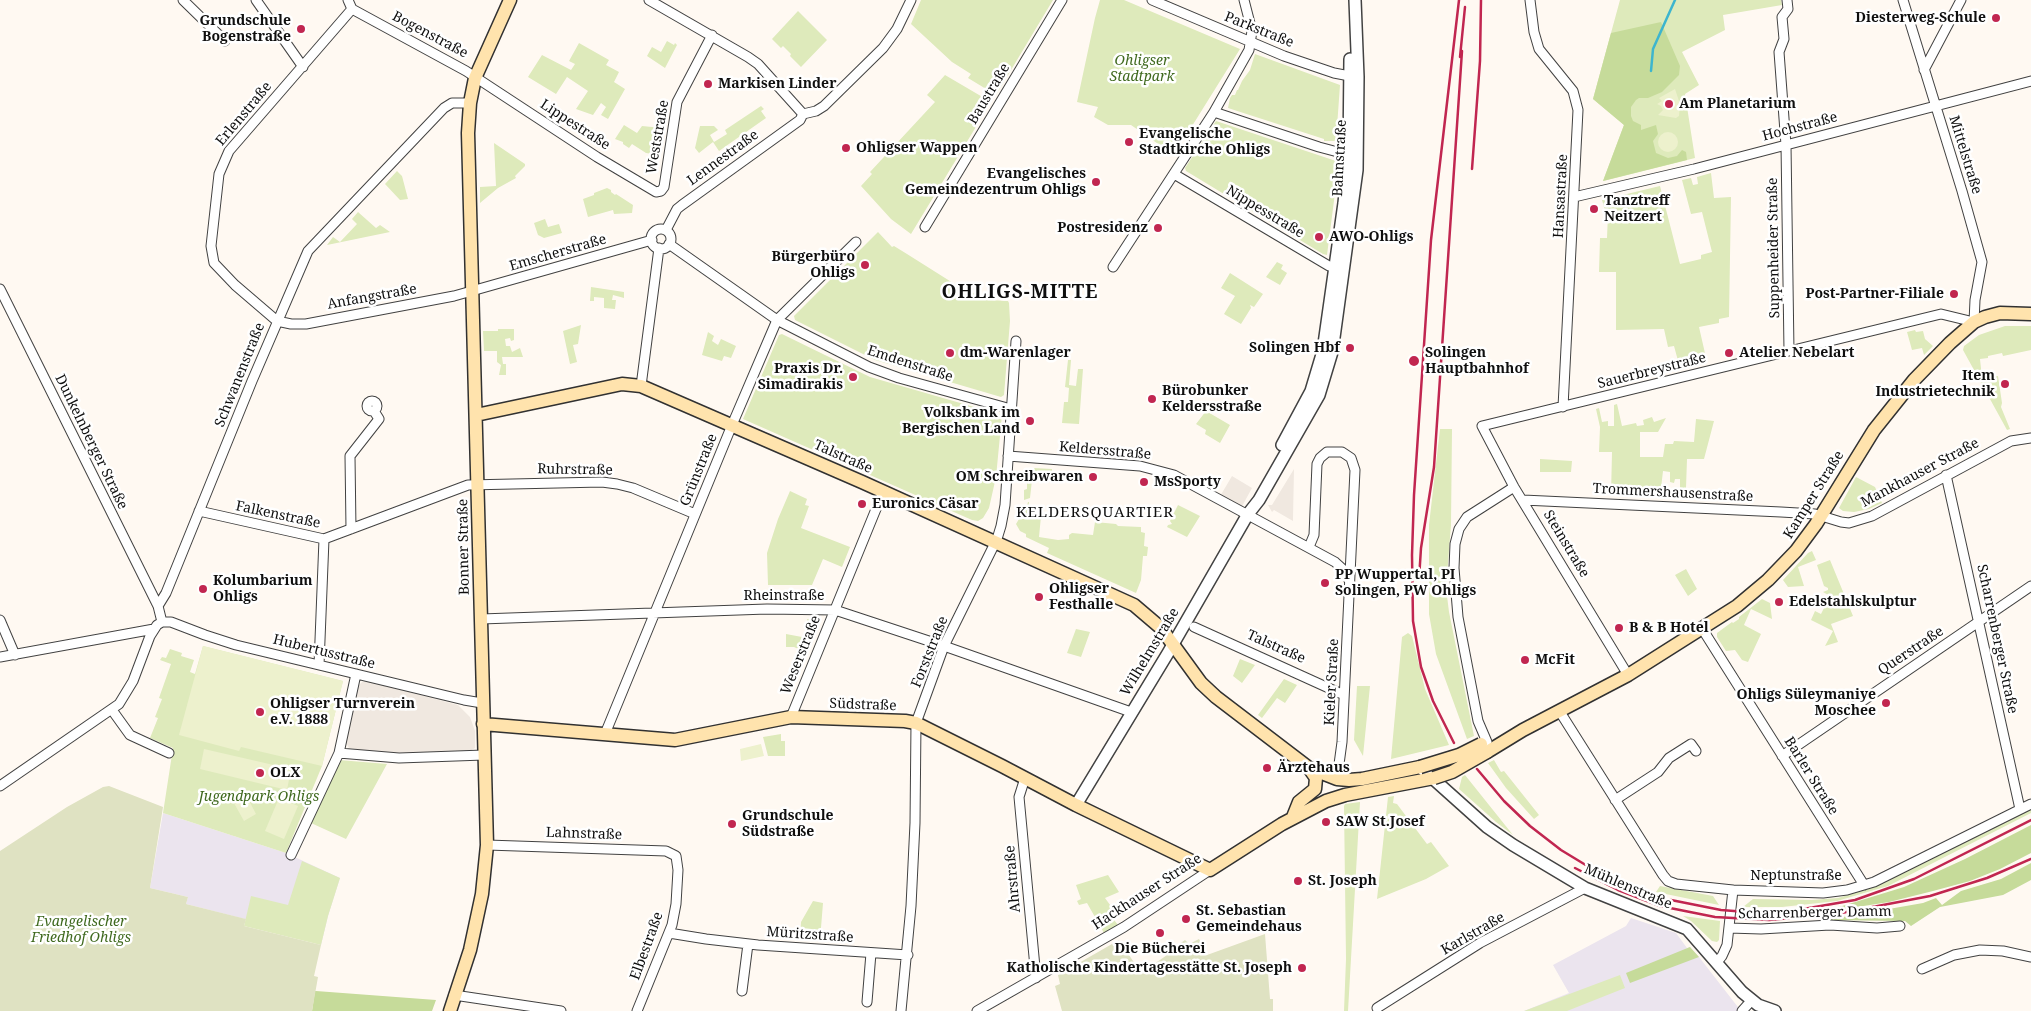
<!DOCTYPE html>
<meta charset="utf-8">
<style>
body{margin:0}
canvas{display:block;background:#fff9f2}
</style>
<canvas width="2031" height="1011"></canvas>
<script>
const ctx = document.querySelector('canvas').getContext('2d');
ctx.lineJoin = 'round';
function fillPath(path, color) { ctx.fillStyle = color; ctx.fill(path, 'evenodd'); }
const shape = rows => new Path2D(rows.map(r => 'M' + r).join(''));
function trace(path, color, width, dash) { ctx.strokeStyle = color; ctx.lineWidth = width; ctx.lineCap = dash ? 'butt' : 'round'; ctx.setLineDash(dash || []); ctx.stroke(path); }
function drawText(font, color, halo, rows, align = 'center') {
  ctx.font = font + ' "Noto Serif",serif'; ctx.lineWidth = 5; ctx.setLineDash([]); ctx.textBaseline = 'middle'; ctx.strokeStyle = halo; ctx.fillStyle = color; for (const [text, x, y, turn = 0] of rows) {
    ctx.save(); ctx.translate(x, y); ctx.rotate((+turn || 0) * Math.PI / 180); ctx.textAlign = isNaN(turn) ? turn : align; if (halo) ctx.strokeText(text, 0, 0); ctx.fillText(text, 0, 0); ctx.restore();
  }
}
const industrial = shape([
 [163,813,286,853,340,878,328,916,321,945,245,919,186,904,188,897,150,888],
 [1631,918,1676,933,1687,948,1690,947,1699,957,1741,1011,1524,1011,1569,993,1553,965,1626,926]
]);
const green = shape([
 [921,0,1053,0,996,95,968,78,971,74,952,62,911,24],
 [1100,0,1124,0,1240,49,1174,155,1131,125,1108,125,1094,117,1098,107,1077,102,1095,18],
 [1620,0,1781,0,1782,5,1723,15,1725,30,1682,52,1699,85,1685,94,1695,158,1603,181,1624,125,1593,99],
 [798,11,827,40,801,67,790,56,791,54,783,46,781,48,772,39],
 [667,41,674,45,675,43,677,45,665,68,647,56,652,47,661,52],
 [579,43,609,60,606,65,619,72,614,82,625,89,608,119,601,115,606,107,601,103,593,115,576,109,588,91,567,77,556,94,528,77,542,55,571,70,575,64,569,61],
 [1255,54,1340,85,1336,141,1324,141,1324,139,1228,108,1230,98,1232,95,1235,95,1237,90,1238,90,1242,81,1250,70],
 [945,75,991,102,911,234,891,219,861,186,872,174,870,172,935,102,927,95],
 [761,106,764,109,761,111,766,118,719,151,713,142,699,153,695,148,700,126,714,126,718,130,710,135,714,142,727,134,725,130],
 [1216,121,1339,162,1327,255,1323,254,1186,171,1185,168],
 [624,125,637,133,642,126,662,128,659,155,646,153,632,144,629,148,623,144,623,142,615,139],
 [494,143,525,164,525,166,515,176,516,178,498,188,480,203,480,187,496,186],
 [397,171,402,176,408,199,400,200,385,184],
 [1711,173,1714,198,1731,197,1729,317,1719,319,1719,323,1699,327,1707,362,1680,368,1674,346,1668,347,1664,329,1616,330,1616,272,1599,272,1600,238,1607,238,1608,214,1606,214,1602,200,1660,186,1680,264,1701,259,1701,255,1712,252,1702,212,1691,214,1682,180,1691,178,1693,185,1698,184,1697,177],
 [607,188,611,190,611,192,615,195,616,194,633,205,632,213,614,214,613,210,588,217,583,199,594,195,594,193],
 [358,212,376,228,380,225,390,232,327,245,333,237,340,242,357,224,352,219],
 [545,219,548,227,559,224,562,233,544,238,538,235,534,223],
 [878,232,892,247,894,246,907,254,953,283,988,300,1008,301,1009,303,1010,321,1004,395,1001,397,875,360,795,320,794,316],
 [1277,262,1283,265,1281,269,1287,273,1280,285,1266,277],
 [1230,273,1263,294,1254,307,1250,305,1251,308,1241,324,1224,314,1235,296,1221,288],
 [591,287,624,292,624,298,613,295,612,300,616,300,615,309,604,308,604,298,594,297,594,301,590,301],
 [581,325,578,344,573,345,577,362,570,364,563,331],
 [2005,326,2031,326,2031,350,2003,356,2002,353,1988,356,1988,358,1980,359,1982,378,1998,376,2002,403,2001,407,2010,429,2007,430,1963,350,1964,346,1979,335],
 [498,329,514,329,514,340,511,341,510,338,505,339,506,346,510,346,512,352,520,348,523,357,502,357,503,364,506,364,506,375,499,375,501,365,497,362,497,351,484,351,483,331,498,331],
 [1915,330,1916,332,1923,331,1925,339,1933,346,1924,355,1922,348,1912,350,1907,332],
 [708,332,714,336,712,341,718,345,721,339,736,346,731,358,724,356,722,361,702,355],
 [782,334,870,377,1002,415,996,477,989,508,983,518,978,521,972,520,743,419,779,335],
 [1068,360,1071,360,1069,385,1076,386,1078,369,1083,369,1079,424,1062,423,1064,402,1068,402,1069,388,1065,387],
 [1617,404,1622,426,1636,423,1637,426,1644,425,1643,420,1652,417,1654,422,1666,418,1658,432,1640,432,1640,457,1663,457,1665,444,1673,444,1674,441,1694,442,1696,419,1714,421,1704,459,1687,459,1686,488,1680,488,1680,479,1675,479,1674,483,1670,482,1670,472,1663,471,1660,497,1611,495,1612,452,1599,452,1600,427,1596,409,1599,408,1602,422,1608,421,1608,426,1614,426,1614,405],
 [1206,411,1230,425,1220,443,1205,434,1206,430,1196,424],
 [1440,429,1452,429,1451,525,1446,588,1449,612,1474,736,1467,739,1436,654,1429,614,1429,525],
 [1540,459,1572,461,1571,472,1540,472],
 [1033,468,1052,469,1051,480,1032,480,1030,498,1024,500,1024,490,1027,489,1027,480,1030,473,1033,473],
 [1856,477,1875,487,1882,503,1869,509,1854,512,1843,511,1839,508],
 [790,491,807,499,805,505,809,506,801,528,850,547,842,567,823,559,812,585,768,585,767,553,778,519],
 [1028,502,1029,502,1028,514,1041,516,1039,537,1058,540,1069,539,1069,535,1072,533,1093,535,1095,522,1116,524,1118,526,1141,527,1141,532,1145,533,1144,546,1148,547,1147,556,1143,556,1141,580,1136,593,1047,553,1049,548,1026,537,1026,534,1020,531,1016,524,1019,519,1027,519,1028,516,1025,513],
 [1178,505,1200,516,1187,537,1167,527,1168,525,1172,524,1170,521],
 [1812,551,1816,560,1798,567,1804,586,1788,587,1783,580,1808,553],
 [1830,560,1853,616,1831,624,1838,642,1825,646,1833,631,1811,620,1815,611,1821,614,1830,596,1823,592,1828,590,1828,588,1824,586,1817,565],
 [1686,569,1697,589,1688,596,1675,575],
 [1762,599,1770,603,1772,619,1751,609,1744,625,1761,634,1748,662,1742,660,1735,650,1726,651,1717,637,1717,633,1732,622,1733,623,1739,619,1739,617],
 [807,619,814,621,815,627,805,652,794,647,786,647,786,634,802,637,808,636],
 [1076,629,1090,632,1081,657,1067,653],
 [1408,633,1412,636,1425,689,1449,745,1391,759,1402,637],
 [203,646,343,681,322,766,286,853,163,813,173,748,150,738,158,718,155,717,162,699,159,698,171,664,160,660,162,657,166,658,170,649,182,653,181,656,194,660,190,672,195,674],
 [1240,659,1255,665,1242,683,1233,676],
 [1284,679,1297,685,1285,703,1277,698,1262,718,1258,715],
 [1357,686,1370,686,1363,756,1354,740],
 [781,734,781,741,785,741,785,756,768,756,763,737],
 [339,760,387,764,346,839,311,823],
 [1494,760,1501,772,1504,771,1539,815,1534,819,1506,788,1488,763],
 [1465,775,1513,835,1496,822,1459,789,1462,777],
 [1394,796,1393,803,1397,804,1427,844,1431,842,1449,866,1426,879,1377,899,1388,797],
 [1360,802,1348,1011,1344,1011,1346,959,1344,806,1345,804],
 [2031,808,2031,813,1888,886,1837,901,1782,907,1743,907,1753,899,1812,900,1838,898,1874,887],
 [302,861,340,878,328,916,321,945,244,926,251,896,288,905],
 [1108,875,1119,892,1105,898,1113,909,1108,912,1118,925,1104,933,1087,903,1079,905,1077,901,1081,899,1076,885],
 [1660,886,1713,896,1719,905,1656,892],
 [813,901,823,903,820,940,800,939,801,922],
 [1683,916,1720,921,1719,940,1717,942,1712,941,1691,921],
 [1620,975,1625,988,1567,1011,1524,1011]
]);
const forest = shape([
 [1661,22,1680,66,1679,75,1662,92,1648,98,1639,98,1636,100,1631,107,1631,116,1633,121,1641,125,1641,130,1656,125,1658,134,1653,141,1656,153,1668,158,1677,156,1682,150,1686,152,1687,160,1603,181,1624,125,1593,99,1611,33],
 [2031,825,2031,853,2000,869,1970,881,1933,891,1889,902,1838,910,1839,907,1904,887,1965,859],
 [2031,863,2031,880,2003,895,1940,907,1911,926,1905,921,1826,920,1923,903,1936,898,1942,905,1961,891,2001,879],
 [1690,947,1699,957,1630,983,1626,973],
 [315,991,316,991,436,1000,432,1011,312,1011]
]);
const cemetery = shape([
 [109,786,163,807,150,888,188,897,186,904,246,919,244,926,321,945,314,976,318,977,312,1011,0,1011,0,851,67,807,103,787],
 [1265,934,1270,999,1273,999,1273,1011,1062,1011,1055,986,1060,984,1058,975,1119,940,1141,973,1170,953,1169,951,1185,940,1189,944,1199,939,1207,955]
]);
const pitch = shape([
 [1675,89,1680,104,1679,116,1676,118,1658,115,1663,110,1661,106,1657,104,1662,101,1659,98],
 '1658 142a10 10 0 1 1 20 0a10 10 0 1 1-20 0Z',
 [203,646,343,681,322,766,241,747,239,751,179,735],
 [761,744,764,756,741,761,740,749],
 [204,749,291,769,287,790,200,769],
 [243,789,256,814,244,821,230,796],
 [279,798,298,806,284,839,265,831]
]);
const plaza = shape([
 [1294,469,1293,519,1293,521,1274,510,1272,512,1268,505,1272,505],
 [1232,476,1252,488,1240,510,1219,498],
 [367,681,458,705,470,717,475,731,475,748,466,753,383,754,349,748,345,741,356,688,362,682]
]);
const stream = shape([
 [1651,71,1653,49,1675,0]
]);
const minor = shape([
 [183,0,225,41],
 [256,0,303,67],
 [348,0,352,9,466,71,597,157,656,192,661,191,664,187,677,102,712,35],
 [649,0,748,57,758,64,803,114],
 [1152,0,1284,56,1334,73,1355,77],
 [1530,0,1534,32,1539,49,1573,91,1578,110,1563,407],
 [1787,0,1788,9,1782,17,1784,39,1779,52,1786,145,1789,351],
 [352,9,229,151,219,174,211,246,214,263,235,285,277,321,291,324,306,324,454,296,652,240],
 [1924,70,1961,0],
 [1214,112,1319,147,1349,155,1351,159],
 [803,114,816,111,824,106,883,48,897,29,911,0],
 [1174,174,1329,266,1341,269],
 [1574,197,1694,169,2031,81],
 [925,227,1062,0],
 '651 239a10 10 0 1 1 20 0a10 10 0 1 1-20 0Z',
 [666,230,677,209,682,205,800,120,803,114],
 [669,244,777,320,869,367,899,378,1011,409],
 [1113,267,1214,112,1249,50,1252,31,1244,0],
 [0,289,158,606,162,622],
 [641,386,659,248],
 '367 406a5 5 0 1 1 10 0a5 5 0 1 1-10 0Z',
 [1008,456,1140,466,1174,475,1335,562,1346,572,1350,583],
 [1946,475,2020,809],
 [1523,500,1781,512,1815,514,1841,522,1849,523,1872,516,2011,441,2031,438],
 [199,511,324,539,468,485,602,482,617,484,633,488,695,514],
 [351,529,350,456,379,419,374,411],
 [1309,547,1314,535,1317,464,1320,458,1327,452,1342,452,1351,458,1355,470,1342,742,1337,779],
 [158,606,166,593,252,381,308,251,444,108,452,103,470,103],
 [481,619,767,609,835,610,944,646,1131,712],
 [0,620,15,655],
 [162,622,171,622,205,635,236,645,464,700,482,703],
 [1194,627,1344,695],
 [1703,630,1864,885],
 [0,657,154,629],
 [319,665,324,539],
 [1628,675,1514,487,1482,426,1941,314,1974,322,1975,300,1982,262,1962,191,1903,0],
 [112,710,130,735,169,753],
 [1560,712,1663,875,1668,881,1676,884,1733,890,1823,893,1847,890,1874,882,2031,804],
 [791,717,883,492],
 [605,734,732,425,777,320,856,242],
 [1487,742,1478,721,1458,617,1454,568,1455,544,1459,529,1467,517,1514,487],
 [339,753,399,758,484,755],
 [1782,756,2031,586],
 [1025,778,1019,797,1036,978],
 [0,786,119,704,133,681,150,636,157,625,162,622],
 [1615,800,1658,772,1669,758,1691,744,1696,751],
 [487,845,666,851,676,856,678,870,676,904,672,925,637,1011],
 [291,855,339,753,356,674],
 [1729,928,1761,929,1830,925,1877,928,1900,926],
 [669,933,706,939,758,945,908,955],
 [1717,962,1722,956,1727,945,1733,890],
 [1922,969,1954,955,1980,950,2003,951,2031,957],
 [742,991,748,944],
 [454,995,561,1011],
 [867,1002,871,953],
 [1377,1008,1480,943,1585,888],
 [901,1011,911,906,915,823,916,723,944,646,997,539,1001,526,1005,505,1016,341],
 [977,1011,1124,927,1210,870],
 [1742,1011,1751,1001]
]);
const tertiary = shape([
 [1282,445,1311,391,1323,351,1344,203,1349,155,1350,59],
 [1420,767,1487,827,1513,845,1585,888,1687,929,1742,992,1758,1005,1775,1011],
 [1076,805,1168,653,1248,514,1259,500,1319,395,1332,352,1357,170,1358,77,1355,0]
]);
const secondary = shape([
 [476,415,622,384,641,386,862,482,1134,605,1161,628,1201,683,1216,697,1309,768,1337,779,1349,780,1362,779,1420,767],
 [483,724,675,740,791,717,905,721,916,723,1002,766,1076,805,1210,870,1282,824,1326,801,1345,795,1434,778],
 [1487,752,1523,730,1628,675,1737,606,1768,580,1796,551,1816,524,1874,430,1914,380,1950,343,1974,322,1985,317,2000,313,2031,314],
 [1293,817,1299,802,1315,789,1316,778,1309,768],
 [450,1011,470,950,482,894,487,845,468,133,470,103,475,78,510,0]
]);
const rail = shape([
 [1460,57,1465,7],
 [1472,169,1480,61,1481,0],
 [1419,579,1421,548,1434,467,1462,51],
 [1454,743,1433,701,1421,667,1413,621,1412,555,1414,495,1431,240,1459,0],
 [1477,769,1504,801,1530,826,1561,850,1589,867,1620,883,1661,898,1721,910,1747,912,1792,911,1855,900,1914,879,2031,820],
 [1575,868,1618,890,1660,906,1715,917,1769,920,1836,914,1930,896,1987,878,2031,859]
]);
const secondaryBridge = shape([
 [1420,767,1459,755,1481,744],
 [1434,778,1452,772,1487,752]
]);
const markers = [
 [1996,18,5,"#c12650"],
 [301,29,5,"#c12650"],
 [708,84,5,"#c12650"],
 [1669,104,5,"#c12650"],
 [1129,142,5,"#c12650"],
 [846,148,5,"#c12650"],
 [1096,182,5,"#c12650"],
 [1594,209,5,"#c12650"],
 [1158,228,5,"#c12650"],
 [1319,237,5,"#c12650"],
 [865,265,5,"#c12650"],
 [1954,294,5,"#c12650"],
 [1350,348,5,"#c12650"],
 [950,353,5,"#c12650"],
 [1729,353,5,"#c12650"],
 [1414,361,6,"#c12650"],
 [853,377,5,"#c12650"],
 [2005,384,5,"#c12650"],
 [1152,399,5,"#c12650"],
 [1030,421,5,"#c12650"],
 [1093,477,5,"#c12650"],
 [1144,482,5,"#c12650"],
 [862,504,5,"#c12650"],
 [1325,583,5,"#c12650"],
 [203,589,5,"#c12650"],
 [1039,597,5,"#c12650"],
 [1779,602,5,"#c12650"],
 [1619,628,5,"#c12650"],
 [1525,660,5,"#c12650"],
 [1886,703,5,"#c12650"],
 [260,712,5,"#c12650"],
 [1267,768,5,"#c12650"],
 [260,773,5,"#c12650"],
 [1326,822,5,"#c12650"],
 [732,824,5,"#c12650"],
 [1298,881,5,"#c12650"],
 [1186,919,5,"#c12650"],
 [1160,933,5,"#c12650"],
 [1302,968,5,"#c12650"]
];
const poiNames = [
 ["Diesterweg-Schule",1986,18,"right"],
 ["Grundschule",291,21,"right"],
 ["Bogenstraße",291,37,"right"],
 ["Markisen Linder",718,84],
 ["Am Planetarium",1679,104],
 ["Evangelische",1139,134],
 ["Stadtkirche Ohligs",1139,150],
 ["Ohligser Wappen",856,148],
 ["Evangelisches",1086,174,"right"],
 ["Gemeindezentrum Ohligs",1086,190,"right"],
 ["Tanztreff",1604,201],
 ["Neitzert",1604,217],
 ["Postresidenz",1148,228,"right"],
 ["AWO-Ohligs",1329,237],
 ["Bürgerbüro",855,257,"right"],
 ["Ohligs",855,273,"right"],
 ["Post-Partner-Filiale",1944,294,"right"],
 ["Solingen Hbf",1340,348,"right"],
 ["dm-Warenlager",960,353],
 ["Solingen",1425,353],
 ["Hauptbahnhof",1425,369],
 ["Atelier Nebelart",1739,353],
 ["Praxis Dr.",843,369,"right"],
 ["Simadirakis",843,385,"right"],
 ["Item",1995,376,"right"],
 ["Industrietechnik",1995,392,"right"],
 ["Bürobunker",1162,391],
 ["Keldersstraße",1162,407],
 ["Volksbank im",1020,413,"right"],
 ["Bergischen Land",1020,429,"right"],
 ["OM Schreibwaren",1083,477,"right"],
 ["MsSporty",1154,482],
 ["Euronics Cäsar",872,504],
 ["PP Wuppertal, PI",1335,575],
 ["Solingen, PW Ohligs",1335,591],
 ["Kolumbarium",213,581],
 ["Ohligs",213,597],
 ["Ohligser",1049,589],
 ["Festhalle",1049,605],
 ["Edelstahlskulptur",1789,602],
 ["B & B Hotel",1629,628],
 ["McFit",1535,660],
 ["Ohligs Süleymaniye",1876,695,"right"],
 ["Moschee",1876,711,"right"],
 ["Ohligser Turnverein",270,704],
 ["e.V. 1888",270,720],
 ["Ärztehaus",1277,768],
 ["OLX",270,773],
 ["Grundschule",742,816],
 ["Südstraße",742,832],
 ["SAW St.Josef",1336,822],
 ["St. Joseph",1308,881],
 ["St. Sebastian",1196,911],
 ["Gemeindehaus",1196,927],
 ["Die Bücherei",1160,949,"center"],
 ["Katholische Kindertagesstätte St. Joseph",1292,968,"right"]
];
const streetNames = [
 ["Parkstraße",1259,30,22],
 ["Bogenstraße",430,35,28],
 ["Baustraße",989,94,-59],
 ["Erlenstraße",244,114,-50],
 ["Lippestraße",575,125,33],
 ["Hochstraße",1800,127,-15],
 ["Weststraße",658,137,-80],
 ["Mittelstraße",1965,155,73],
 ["Lennestraße",723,158,-36],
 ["Bahnstraße",1340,158,-87],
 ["Hansastraße",1561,196,-87],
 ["Nippesstraße",1265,212,31],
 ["Suppenheider Straße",1774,248,-91],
 ["Emscherstraße",558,253,-16],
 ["Anfangstraße",372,297,-10],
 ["Emdenstraße",910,364,18],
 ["Sauerbreystraße",1652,371,-14],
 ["Schwanenstraße",240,375,-68],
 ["Dunkelnberger Straße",91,442,64],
 ["Keldersstraße",1105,451,5],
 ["Talstraße",843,457,24],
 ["Ruhrstraße",575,470,1],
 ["Grünstraße",699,470,-68],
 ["Mankhauser Straße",1920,473,-28],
 ["Trommershausenstraße",1673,493,3],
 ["Kamper Straße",1814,495,-58],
 ["Falkenstraße",278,515,12],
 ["Steinstraße",1566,544,59],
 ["Bonner Straße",464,547,-91],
 ["Rheinstraße",784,596],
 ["Scharrenberger Straße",1997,639,78],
 ["Talstraße",1276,647,24],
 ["Querstraße",1911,651,-34],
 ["Hubertusstraße",324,652,14],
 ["Forststraße",930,652,-68],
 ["Wilhelmstraße",1150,652,-59],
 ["Weserstraße",801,655,-68],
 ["Kieler Straße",1332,682,-87],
 ["Südstraße",863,705,2],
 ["Barler Straße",1811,776,58],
 ["Lahnstraße",584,834,2],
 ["Neptunstraße",1796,876],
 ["Ahrstraße",1013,879,-95],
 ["Mühlenstraße",1628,887,23],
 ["Hackhauser Straße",1147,892,-33],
 ["Scharrenberger Damm",1815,913,-1],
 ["Karlstraße",1473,934,-30],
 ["Müritzstraße",810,935,4],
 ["Elbestraße",647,946,-70]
];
const parkNames = [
 ["Ohligser",1142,61],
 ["Stadtpark",1142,77],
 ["Jugendpark Ohligs",259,797],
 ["Evangelischer",81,922],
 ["Friedhof Ohligs",81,938]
];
const neighbourhoodNames = [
 ["KELDERSQUARTIER",1095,513]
];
const districtNames = [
 ["OHLIGS-MITTE",1020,293]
];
fillPath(industrial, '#ebe4ee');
fillPath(green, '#deeabb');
fillPath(forest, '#c6db9a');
fillPath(cemetery, '#dfe2c2');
fillPath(pitch, '#edf1cd');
fillPath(plaza, '#f0e8e0');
trace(stream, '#3db5ce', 2.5);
trace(minor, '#424242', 11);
trace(tertiary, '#424242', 14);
trace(secondary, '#313131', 15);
trace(minor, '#fff', 9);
trace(tertiary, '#fff', 11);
trace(secondary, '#ffe3ad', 12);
trace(rail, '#c12650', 2.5);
trace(secondaryBridge, '#313131', 15, []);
trace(secondaryBridge, '#ffe3ad', 12);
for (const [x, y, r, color] of markers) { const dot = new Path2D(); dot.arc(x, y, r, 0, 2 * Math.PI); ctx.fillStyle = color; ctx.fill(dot); trace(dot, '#fff', 2); }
drawText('bold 14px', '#0f0f0f', '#fff', poiNames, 'left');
drawText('14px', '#0f0f0f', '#fff', streetNames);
drawText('italic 14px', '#3f691e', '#fff', parkNames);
ctx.letterSpacing = '1px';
drawText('15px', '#0f0f0f', '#fff', neighbourhoodNames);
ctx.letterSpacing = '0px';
ctx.letterSpacing = '1px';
drawText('bold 19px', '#0f0f0f', '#fff', districtNames);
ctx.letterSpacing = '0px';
</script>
